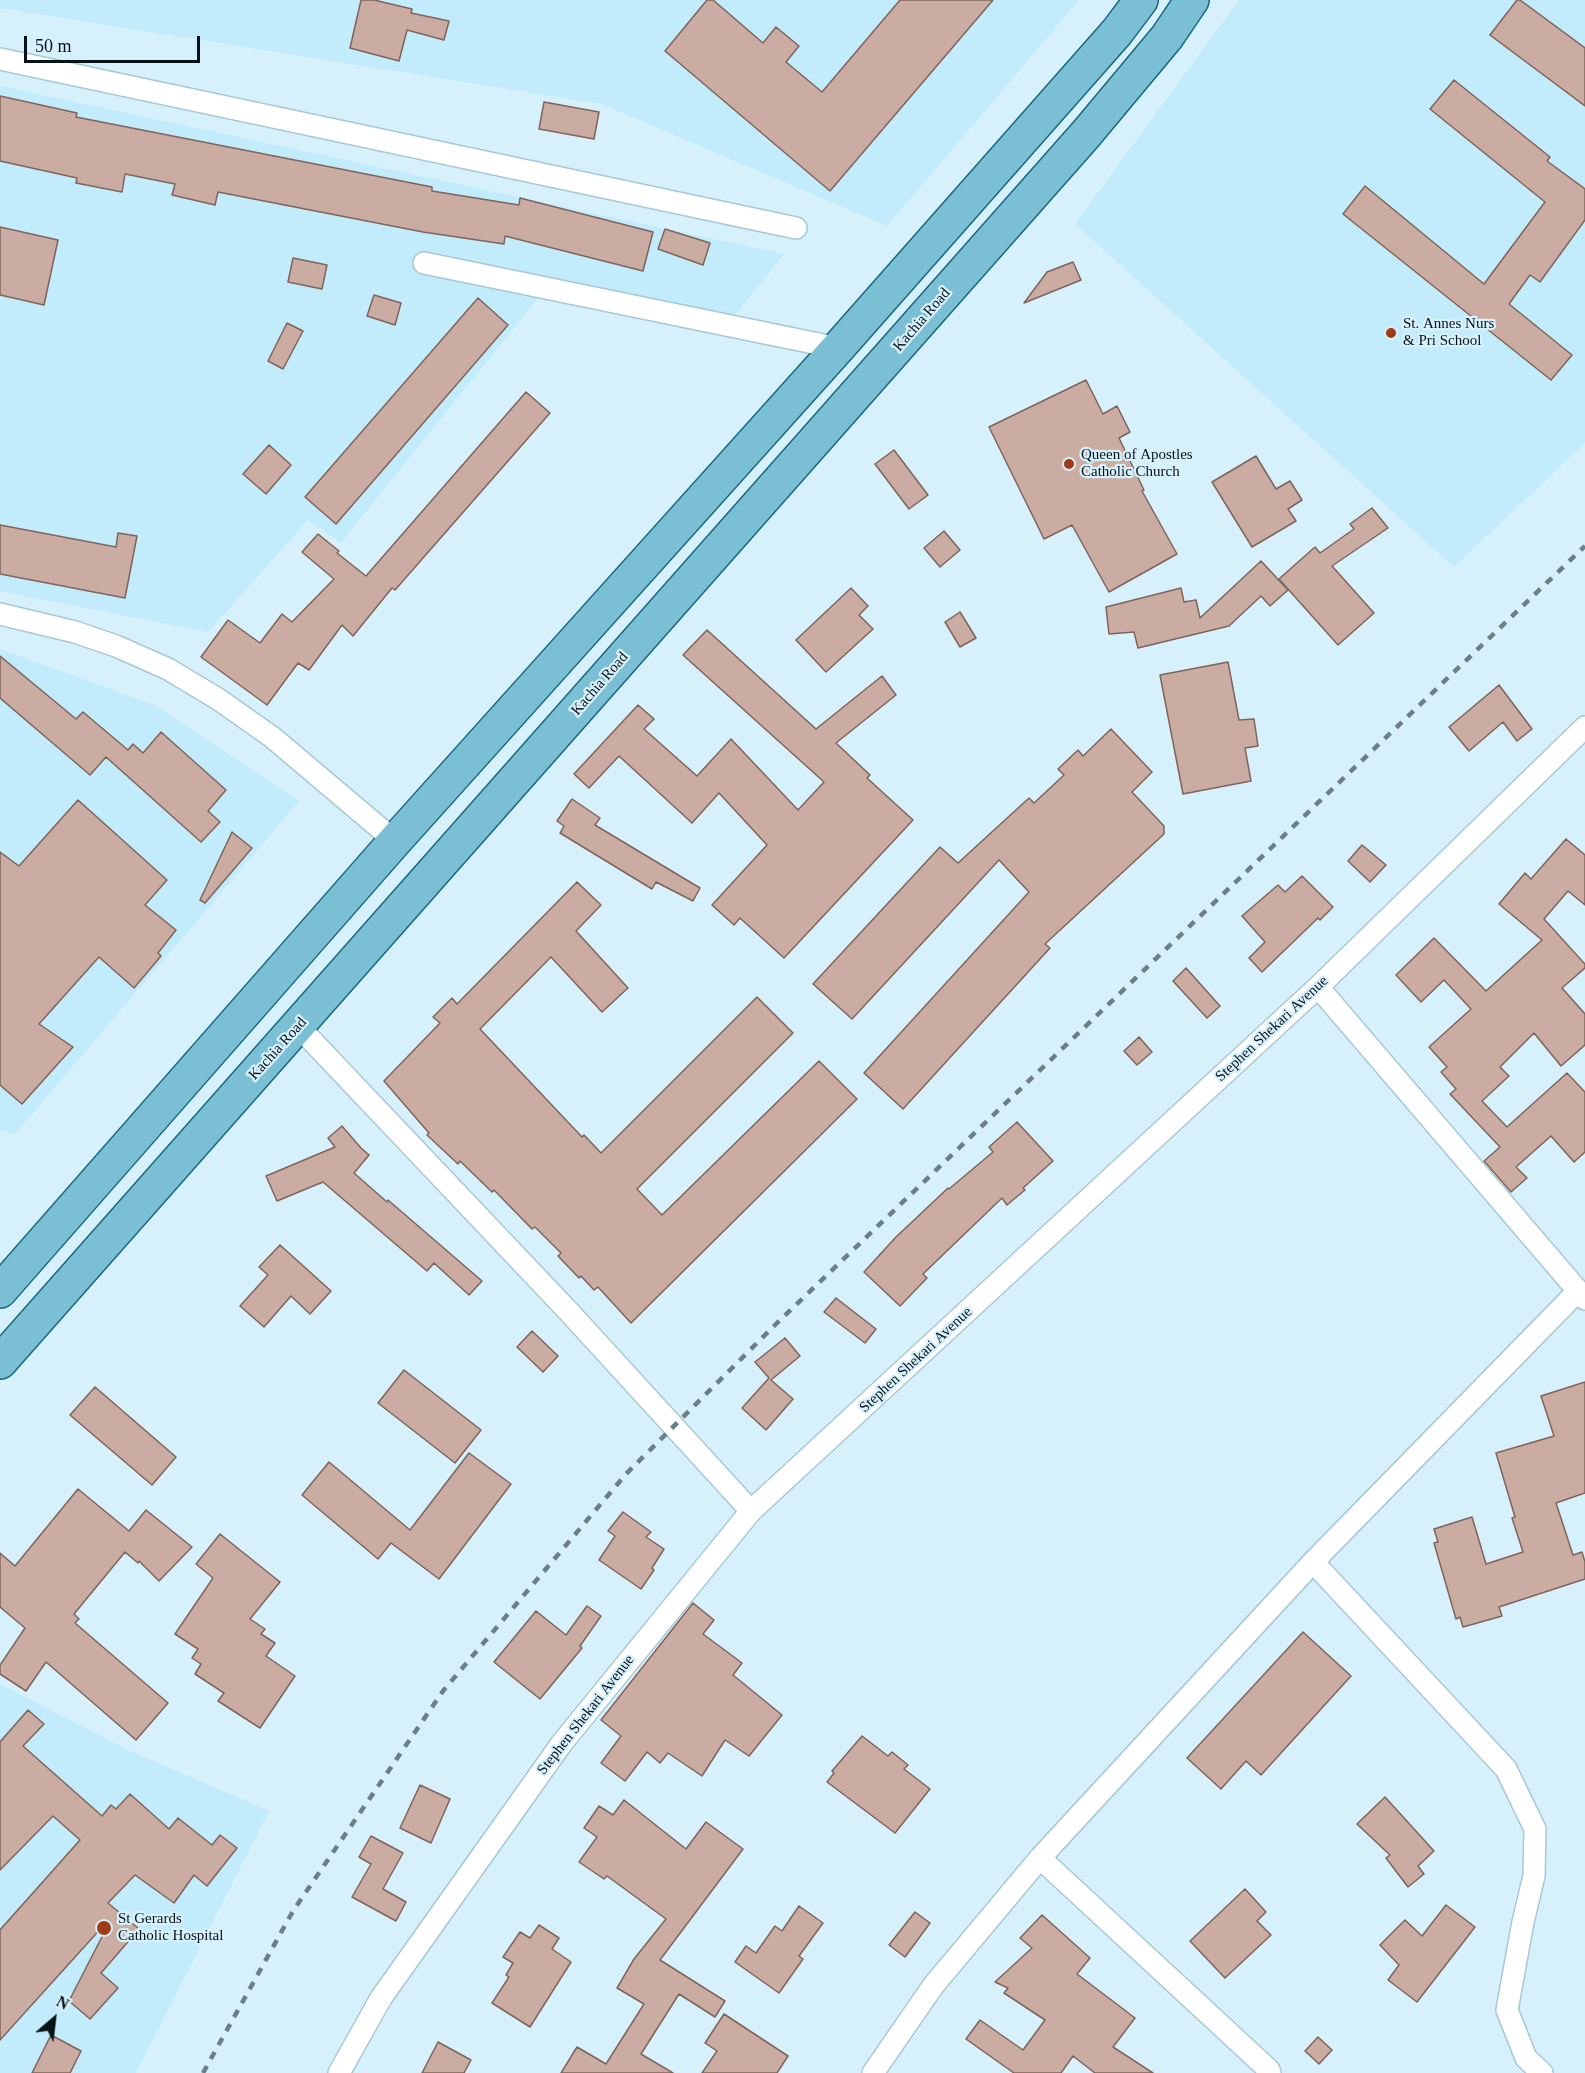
<!DOCTYPE html>
<style>
body{margin:0}
#map{position:relative;width:1585px;height:2073px;overflow:hidden;background:#d7f1fc;font-family:Georgia,serif}
canvas{display:block}
.north{position:absolute;left:24px;top:1989px;width:60px;height:60px;-webkit-text-stroke:4px #d7f1fc;paint-order:stroke;rotate:28deg;font-size:16px;font-weight:700;line-height:24px;text-align:center;color:#081318}
.north::after{content:'';display:block;margin:auto;width:21px;height:27px;background:#081318;clip-path:polygon(50% 0,100% 100%,50% 72%,0 100%)}
.scale{position:absolute;left:24px;top:36px;width:176px;height:27px;box-sizing:border-box;border:3px solid #081318;border-top:0;padding-left:8px;font-size:18px;line-height:21px;white-space:nowrap;color:#081318;-webkit-text-stroke:4px #d7f1fc;paint-order:stroke}
</style>
<div id="map">
<canvas width="1585" height="2073"></canvas>
<div class="north">N</div>
<div class="scale">50 m</div>
</div>
<script>
const ctx = document.querySelector('canvas').getContext('2d');
ctx.lineJoin = 'round';
function fillPath(path, color) { ctx.fillStyle = color; ctx.fill(path, 'evenodd'); }
const shape = rows => new Path2D(rows.map(r => 'M' + r).join(''));
function trace(path, color, width, dash) { ctx.strokeStyle = color; ctx.lineWidth = width; ctx.lineCap = dash ? 'butt' : 'round'; ctx.setLineDash(dash || []); ctx.stroke(path); }
function drawText(font, color, halo, rows, align = 'center') {
  ctx.font = font + ' Georgia,serif'; ctx.lineWidth = 4.5; ctx.setLineDash([]); ctx.textBaseline = 'middle'; ctx.strokeStyle = halo; ctx.fillStyle = color; for (const [text, x, y, turn = 0] of rows) {
    ctx.save(); ctx.translate(x, y); ctx.rotate((+turn || 0) * Math.PI / 180); ctx.textAlign = isNaN(turn) ? turn : align; if (halo) ctx.strokeText(text, 0, 0); ctx.fillText(text, 0, 0); ctx.restore();
  }
}
const built = shape([
 [0,0,1079,0,887,226,602,104,0,8],
 [1239,0,1585,0,1585,443,1454,567,1075,224],
 [0,86,784,254,732,319,545,289,341,543,308,520,208,632,0,591],
 [0,649,154,705,299,801,15,1134,0,1130],
 [0,1684,128,1750,269,1811,136,2073,0,2073]
]);
const building = shape([
 [361,0,374,0,412,9,411,13,449,21,444,40,407,30,399,61,350,48,361,0],
 [707,0,713,0,763,43,776,27,799,46,786,62,822,92,900,0,993,0,830,191,665,51,707,0],
 [1517,0,1520,0,1585,48,1585,106,1490,35,1517,0],
 [1454,80,1550,157,1547,161,1585,189,1585,220,1540,282,1530,275,1509,304,1572,355,1551,380,1343,214,1365,186,1484,284,1545,202,1430,109,1454,80],
 [0,96,77,113,76,117,432,187,432,191,519,205,520,198,653,232,643,271,505,236,504,244,423,232,218,192,215,205,172,195,175,184,125,174,122,192,76,183,77,178,0,161,0,96],
 [544,102,599,112,594,139,539,129,544,102],
 [0,227,58,240,44,305,0,295,0,227],
 [665,229,710,243,703,265,658,249,665,229],
 [293,258,327,265,322,289,288,282,293,258],
 [1073,262,1081,280,1024,303,1047,272,1073,262],
 [374,295,401,303,395,325,367,316,374,295],
 [478,298,508,325,336,524,305,497,478,298],
 [287,323,303,331,283,369,268,361,287,323],
 [1086,380,1103,414,1117,406,1130,432,1119,438,1144,490,1142,491,1177,554,1109,592,1072,525,1044,539,989,427,1086,380],
 [526,392,550,413,395,590,392,588,353,636,342,625,309,670,298,663,267,705,201,657,228,620,260,643,282,614,292,622,334,579,302,552,318,534,339,551,337,553,366,576,526,392],
 [269,445,291,465,266,494,243,474,269,445],
 [894,450,928,495,909,509,875,464,894,450],
 [1256,456,1276,489,1290,481,1302,500,1288,509,1296,521,1252,547,1212,482,1256,456],
 [1372,508,1388,528,1332,566,1374,613,1338,645,1279,579,1315,547,1320,553,1354,529,1350,524,1372,508],
 [0,525,116,547,118,533,137,536,125,598,0,574,0,525],
 [944,531,960,550,940,567,924,548,944,531],
 [1261,561,1288,590,1270,606,1261,596,1229,626,1138,648,1134,632,1109,634,1106,607,1181,588,1184,602,1196,600,1200,618,1261,561],
 [851,588,868,606,859,615,873,629,826,672,796,640,851,588],
 [960,612,976,638,960,647,945,622,960,612],
 [707,630,816,729,882,676,896,695,836,743,870,775,867,778,913,820,784,958,740,918,734,925,712,905,767,845,719,793,692,823,619,756,589,788,574,774,638,705,654,719,644,729,697,776,731,739,798,810,824,782,683,655,707,630],
 [0,656,76,719,83,712,128,750,133,744,143,753,161,732,226,790,208,811,220,822,201,842,106,757,90,775,0,698,0,656],
 [1228,662,1239,720,1254,719,1258,746,1245,748,1251,781,1183,794,1160,675,1228,662],
 [1499,685,1532,729,1517,741,1503,722,1469,751,1449,727,1499,685],
 [1111,729,1152,772,1132,792,1164,826,1164,834,1045,944,1050,948,903,1109,864,1073,1029,892,999,860,852,1019,813,984,940,847,958,863,1029,798,1034,803,1064,775,1058,769,1078,750,1083,756,1111,729],
 [572,799,600,818,595,825,700,888,693,901,656,882,652,889,560,833,564,826,557,821,572,799],
 [78,800,167,880,145,905,176,930,158,953,161,956,134,988,99,957,39,1024,73,1047,22,1104,0,1085,0,852,19,866,78,800],
 [232,832,252,848,205,903,200,900,232,832],
 [1566,839,1585,855,1585,905,1568,891,1544,919,1585,964,1585,968,1562,988,1585,1014,1585,1045,1561,1066,1534,1033,1500,1067,1509,1076,1482,1101,1507,1127,1567,1073,1585,1092,1585,1152,1574,1162,1551,1136,1516,1167,1527,1178,1511,1192,1484,1161,1500,1147,1450,1094,1456,1089,1441,1072,1447,1067,1429,1047,1471,1009,1444,980,1421,1002,1396,975,1434,938,1486,991,1542,940,1499,904,1525,873,1531,879,1566,839],
 [1362,845,1386,865,1370,882,1348,861,1362,845],
 [1302,876,1333,907,1320,920,1318,918,1262,972,1249,958,1265,942,1242,916,1278,885,1285,892,1302,876],
 [577,882,601,905,576,931,628,988,602,1012,551,957,480,1029,582,1137,584,1135,601,1153,757,997,793,1033,637,1189,662,1215,819,1061,857,1099,631,1323,598,1287,594,1290,581,1276,579,1278,558,1256,561,1253,535,1227,532,1229,494,1190,492,1192,460,1161,458,1164,427,1135,429,1133,384,1081,440,1023,433,1017,452,998,457,1004,577,882],
 [1186,968,1220,1006,1207,1018,1173,981,1186,968],
 [1139,1037,1152,1052,1137,1065,1124,1051,1139,1037],
 [1017,1122,1053,1161,1023,1188,1025,1190,1007,1205,1002,1198,923,1274,927,1278,900,1306,864,1272,895,1238,948,1188,949,1189,993,1152,989,1147,1017,1122],
 [342,1126,361,1148,369,1155,354,1173,387,1202,388,1200,482,1281,469,1295,434,1263,427,1271,323,1182,277,1201,266,1176,335,1147,328,1138,342,1126],
 [280,1245,331,1291,310,1314,291,1296,264,1327,240,1306,268,1275,259,1267,280,1245],
 [836,1298,876,1329,865,1343,824,1312,836,1298],
 [532,1331,558,1356,543,1372,517,1347,532,1331],
 [785,1338,800,1356,771,1380,793,1399,766,1430,742,1408,769,1378,755,1362,785,1338],
 [404,1370,481,1430,455,1463,378,1403,404,1370],
 [1585,1382,1585,1493,1556,1503,1573,1555,1582,1552,1585,1562,1585,1579,1499,1607,1502,1616,1463,1627,1460,1617,1456,1619,1434,1543,1438,1542,1434,1529,1472,1517,1486,1564,1523,1552,1512,1518,1515,1517,1496,1453,1554,1436,1541,1396,1585,1382],
 [95,1387,176,1457,152,1485,70,1415,95,1387],
 [469,1453,511,1484,439,1579,391,1543,378,1559,302,1495,329,1462,410,1530,469,1453],
 [78,1489,129,1531,146,1510,192,1547,159,1581,139,1561,138,1563,125,1552,74,1614,79,1619,75,1623,168,1703,136,1740,46,1662,26,1691,0,1674,0,1665,25,1628,0,1607,0,1553,15,1566,78,1489],
 [623,1512,651,1532,646,1537,664,1549,652,1568,654,1570,641,1589,599,1560,615,1536,608,1531,623,1512],
 [220,1534,280,1582,250,1619,265,1629,261,1634,275,1643,266,1656,295,1676,260,1728,218,1701,224,1693,195,1674,201,1664,192,1658,198,1649,175,1634,213,1578,196,1564,220,1534],
 [693,1603,714,1620,703,1634,742,1663,733,1675,782,1715,749,1756,725,1740,702,1776,668,1753,660,1763,647,1752,625,1781,601,1763,621,1736,601,1720,693,1603],
 [587,1606,601,1616,580,1646,582,1648,540,1699,494,1662,536,1611,566,1635,587,1606],
 [1303,1632,1351,1676,1261,1775,1246,1761,1221,1789,1187,1758,1303,1632],
 [28,1710,44,1724,23,1746,102,1816,111,1805,116,1809,130,1794,169,1829,178,1818,212,1845,220,1835,237,1848,207,1886,194,1875,174,1903,135,1875,108,1903,139,1929,101,1973,118,1988,90,2019,69,2001,107,1927,104,1925,0,2040,0,1930,80,1840,53,1816,0,1870,0,1742,28,1710],
 [862,1736,888,1756,892,1752,908,1765,904,1769,930,1789,895,1833,827,1782,834,1773,832,1771,862,1736],
 [420,1785,450,1799,431,1843,400,1828,420,1785],
 [1385,1797,1434,1851,1418,1866,1424,1874,1408,1887,1386,1858,1390,1855,1357,1824,1385,1797],
 [624,1800,686,1849,706,1822,743,1849,660,1960,725,2001,715,2017,679,1994,641,2054,673,2073,561,2073,577,2047,606,2064,644,2004,617,1988,634,1959,666,1919,607,1876,604,1879,579,1862,597,1837,584,1828,599,1806,613,1815,624,1800],
 [371,1836,403,1853,383,1889,406,1902,396,1921,352,1897,371,1864,359,1857,371,1836],
 [1245,1889,1266,1912,1257,1921,1271,1935,1225,1978,1190,1941,1245,1889],
 [1446,1905,1475,1927,1417,2002,1388,1980,1399,1965,1380,1945,1405,1920,1422,1936,1446,1905],
 [799,1906,823,1923,799,1956,803,1959,779,1993,735,1962,746,1946,756,1953,775,1926,782,1931,799,1906],
 [915,1912,930,1923,905,1957,889,1945,915,1912],
 [1042,1915,1090,1958,1077,1974,1135,2018,1113,2047,1153,2073,1095,2073,1073,2056,1061,2073,1014,2073,966,2039,980,2020,1023,2050,1045,2020,1004,1993,1008,1988,995,1982,1032,1948,1020,1938,1042,1915],
 [539,1925,559,1938,552,1949,571,1962,530,2027,492,2003,509,1977,506,1975,513,1963,503,1957,520,1932,530,1938,539,1925],
 [724,2014,788,2056,777,2073,702,2073,717,2051,705,2043,724,2014],
 [51,2035,81,2051,70,2073,32,2073,51,2035],
 [1318,2037,1332,2050,1319,2064,1305,2051,1318,2037],
 [438,2042,471,2060,464,2073,422,2073,438,2042]
]);
const street = shape([
 [0,59,796,228],
 [424,263,838,348],
 [0,614,75,632,116,646,168,669,218,699,272,737,395,841],
 [1318,987,1585,1299],
 [298,1026,570,1313,751,1511],
 [1313,1562,1506,1769,1535,1829,1534,1876,1523,1922,1507,2010,1526,2058,1542,2073],
 [1040,1858,1269,2070,1270,2073],
 [339,2073,381,1998,562,1743,751,1511,1318,987,1585,727],
 [873,2073,933,1986,1040,1858,1313,1562,1577,1292]
]);
const primary = shape([
 [0,1291,395,841,838,348,1117,32,1141,0],
 [0,1362,1086,134,1167,37,1192,0]
]);
const rail = shape([
 [203,2073,293,1911,443,1691,626,1474,776,1324,1585,546]
]);
const markers = [
 [1391,333,6,"#a13a17"],
 [1069,464,6,"#a13a17"],
 [104,1928,8,"#a13a17"]
];
const streetNames = [
 ["Kachia Road",922,320,-49],
 ["Kachia Road",600,684,-49],
 ["Stephen Shekari Avenue",1272,1029,-43],
 ["Kachia Road",278,1049,-48],
 ["Stephen Shekari Avenue",916,1360,-43],
 ["Stephen Shekari Avenue",586,1715,-52]
];
const poiNames = [
 ["St. Annes Nurs",1403,324],
 ["& Pri School",1403,341],
 ["Queen of Apostles",1081,455],
 ["Catholic Church",1081,472],
 ["St Gerards",118,1919],
 ["Catholic Hospital",118,1936]
];
fillPath(built, '#c2ebfb');
fillPath(building, '#caaca2');
trace(building, '#7f645b', 1.5);
trace(street, '#a8c8d4', 24);
trace(primary, '#19677f', 36);
trace(street, '#fff', 21);
trace(primary, '#7abfd3', 33);
trace(rail, '#6c7e86', 4.5, [8, 8]);
for (const [x, y, r, color] of markers) { const dot = new Path2D(); dot.arc(x, y, r, 0, 2 * Math.PI); ctx.fillStyle = color; ctx.fill(dot); trace(dot, '#d7f1fc', 2); }
drawText('15px', '#081318', '#d7f1fc', streetNames);
drawText('15px', '#081318', '#d7f1fc', poiNames, 'left');
</script>
